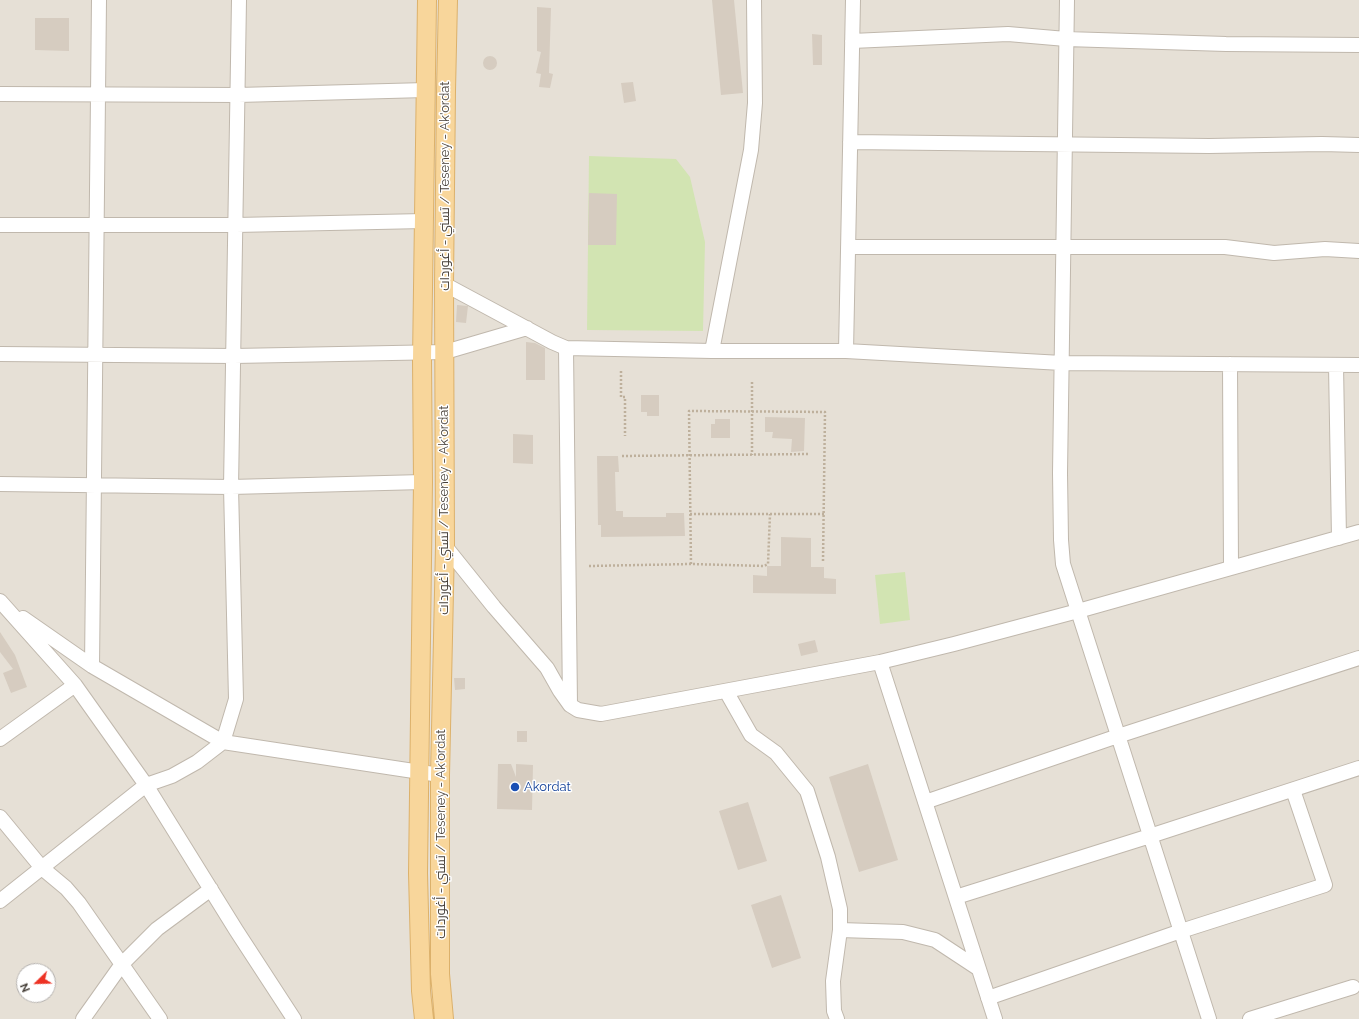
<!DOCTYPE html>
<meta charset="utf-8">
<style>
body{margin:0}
#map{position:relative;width:1359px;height:1019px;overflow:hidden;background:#f2eee7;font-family:Raleway,sans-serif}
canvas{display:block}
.north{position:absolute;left:16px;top:963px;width:40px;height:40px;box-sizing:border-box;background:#fff;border:1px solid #b5b2af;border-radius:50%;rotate:247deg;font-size:11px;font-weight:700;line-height:16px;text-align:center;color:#453e37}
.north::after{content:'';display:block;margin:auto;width:14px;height:18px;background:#ed3224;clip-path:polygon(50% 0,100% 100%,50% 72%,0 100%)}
</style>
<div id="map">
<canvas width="1359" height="1019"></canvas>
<div class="north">N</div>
</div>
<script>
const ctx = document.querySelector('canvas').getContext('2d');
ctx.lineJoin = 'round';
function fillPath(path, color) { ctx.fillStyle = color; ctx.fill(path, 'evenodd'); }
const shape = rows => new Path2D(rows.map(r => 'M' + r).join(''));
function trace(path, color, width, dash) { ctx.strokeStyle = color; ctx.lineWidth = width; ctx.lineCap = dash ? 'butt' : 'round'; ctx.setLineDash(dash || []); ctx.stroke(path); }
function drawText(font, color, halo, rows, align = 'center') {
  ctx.font = font + ' Raleway,Cairo,sans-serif'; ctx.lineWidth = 3; ctx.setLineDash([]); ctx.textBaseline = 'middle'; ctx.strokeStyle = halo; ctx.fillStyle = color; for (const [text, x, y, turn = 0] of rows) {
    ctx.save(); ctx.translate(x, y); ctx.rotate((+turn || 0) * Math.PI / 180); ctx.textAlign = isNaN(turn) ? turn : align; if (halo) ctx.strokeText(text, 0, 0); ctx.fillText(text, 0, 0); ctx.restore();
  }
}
const residential = shape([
 [0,0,1359,0,1359,1019,0,1019],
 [24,971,48,971,48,995,24,995]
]);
const green = shape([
 [589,156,676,159,690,177,705,242,703,331,587,330],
 [905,572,910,620,880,624,875,575]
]);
const building = shape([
 [712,0,734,0,743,93,721,95],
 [537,7,551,8,549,73,553,74,550,88,539,87,541,74,536,73,541,52,537,51],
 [35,18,69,18,69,51,35,50],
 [812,34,822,35,822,65,813,65],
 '483 63a7 7 0 1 1 14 0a7 7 0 1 1-14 0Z',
 [633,82,636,101,624,103,621,83],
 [589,193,617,194,616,245,588,245],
 [457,305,468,306,466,323,456,322],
 [526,342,535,343,545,348,545,380,526,380],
 [641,395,659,395,659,416,647,416,647,412,641,412],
 [765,417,805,418,804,451,791,452,792,439,772,438,773,432,765,432],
 [715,419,730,419,730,438,711,438,711,424,715,424],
 [513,434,533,435,533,464,513,463],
 [597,456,618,456,619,472,615,472,616,511,623,511,623,517,666,517,666,513,684,513,685,536,601,537,601,525,598,525],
 [781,537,811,538,811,567,824,567,824,578,836,579,836,594,753,593,753,575,767,576,767,566,781,566],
 [0,632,15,655,27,687,11,693,3,673,13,669,0,652],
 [815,640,818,652,801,656,798,644],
 [454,678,465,678,465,689,455,690],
 [517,731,527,731,527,742,517,742],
 [498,764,511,764,516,777,516,764,533,765,532,810,497,809],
 [868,764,898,860,859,872,829,777],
 [748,802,767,861,738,870,719,811],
 [781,895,801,958,772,968,751,905]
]);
const path = shape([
 [621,371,621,397,625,397,625,436],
 [752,382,752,455],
 [622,456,810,454],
 [690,514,824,514],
 [691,564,689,411,825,412,823,561],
 [589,566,691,564,764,566,768,564,770,514]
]);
const minor = shape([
 [1067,0,1060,473,1061,540,1063,564,1209,1019],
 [852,41,1008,34,1066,39,1226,44,1359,45],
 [0,94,238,95,426,90],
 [850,142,1209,146,1322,144,1359,145],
 [0,225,236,225,424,221],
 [848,247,1225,247,1274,253,1325,249,1359,251],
 [444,284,552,342,566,348,712,351,846,351,1062,363,1359,365],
 [566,348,570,705],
 [712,351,751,150,755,103,754,0],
 [846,351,853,0],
 [0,354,234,356,445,352,527,328],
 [1230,364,1231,568],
 [1336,365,1339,538],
 [0,484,231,487,423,482],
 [445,546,494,607,547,668,560,691,570,705,578,710,601,714,880,662,954,644,1078,611,1359,532],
 [0,601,75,685,146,785,236,930,294,1019],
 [23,618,92,666,223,742,440,775],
 [880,662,995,1019],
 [92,666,99,0],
 [726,691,751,735,776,753,807,791,828,857,840,909,840,930,833,981,834,1011,837,1019],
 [0,739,75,685],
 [925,802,1118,736,1359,658],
 [0,817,42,868,66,888,79,903,160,1019],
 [956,897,1150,836,1359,768],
 [0,901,146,785,172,776,197,762,223,742,236,699,231,487,239,0],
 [840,930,903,932,935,940,979,969],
 [988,998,1181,931,1325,885,1293,790],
 [83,1019,122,964,157,929,211,889],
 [1250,1019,1353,987]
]);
const major = shape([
 [424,1019,421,991,418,873,423,482,422,360,427,0],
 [444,1019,440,974,440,775,445,546,444,284,446,91,448,0]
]);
const markers = [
 [515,787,5,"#1a4fb4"]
];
const streetNames = [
 ["تسني - أغوردات / Teseney - Ak'ordat",445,186,-90],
 ["تسني - أغوردات / Teseney - Ak'ordat",444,510,-90],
 ["تسني - أغوردات / Teseney - Ak'ordat",441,834,-90]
];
const transitNames = [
 ["Akordat",524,787]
];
fillPath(residential, '#e6e0d6');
fillPath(green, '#d2e4b2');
fillPath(building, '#d6ccc0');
trace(minor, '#c0b8ad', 16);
trace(major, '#dcb16b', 20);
trace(path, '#beb09c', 2.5, [2, 2]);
trace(minor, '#fff', 14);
trace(major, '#f8d69b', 18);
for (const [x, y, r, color] of markers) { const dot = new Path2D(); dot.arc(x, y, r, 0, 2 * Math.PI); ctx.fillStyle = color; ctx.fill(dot); trace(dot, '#fff', 1.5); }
drawText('13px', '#453e37', '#fff', streetNames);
drawText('13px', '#164399', '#fff', transitNames, 'left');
</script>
